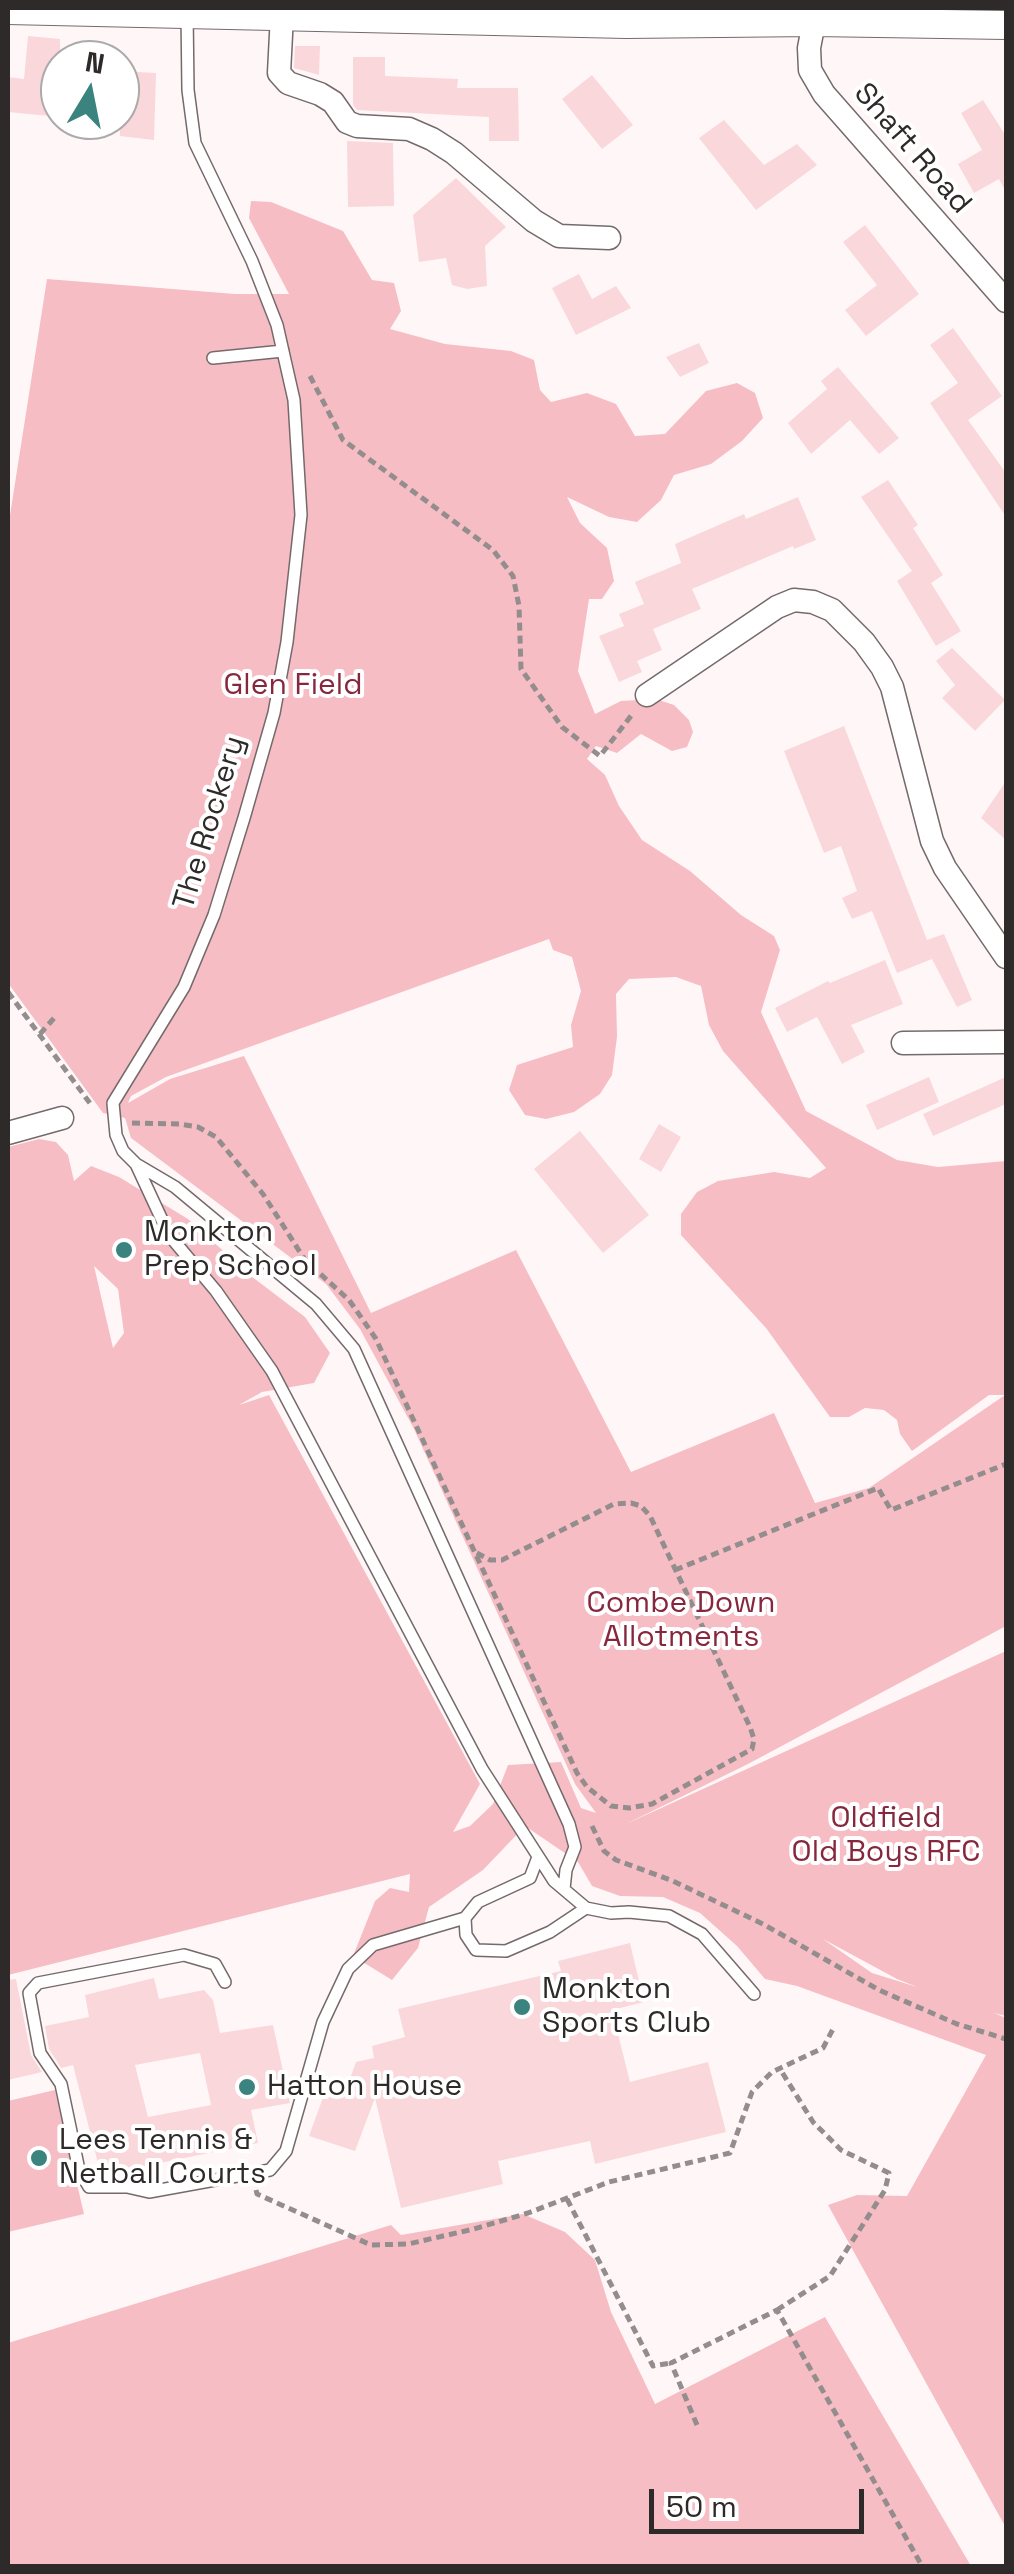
<!DOCTYPE html>
<style>
body{margin:0}
#map{position:relative;width:1014px;height:2574px;overflow:hidden;background:#fff7f7;font-family:"Space Grotesk",sans-serif}
canvas{display:block}
.frame{position:absolute;inset:0;border:10px solid #2f2a2a;pointer-events:none}
.north{position:absolute;left:40px;top:40px;width:100px;height:100px;box-sizing:border-box;background:#fff;border:2px solid #acaaaa;border-radius:50%;rotate:10deg;font-size:28px;font-weight:700;line-height:40px;text-align:center;color:#2f2a2a}
.north::after{content:'';display:block;margin:auto;width:35px;height:45px;background:#3b837f;clip-path:polygon(50% 0,100% 100%,50% 72%,0 100%)}
.scale{position:absolute;left:649px;top:2489px;width:215px;height:45px;box-sizing:border-box;border:5px solid #2f2a2a;border-top:0;padding-left:12px;font-size:30px;line-height:35px;white-space:nowrap;color:#2f2a2a;-webkit-text-stroke:8px #fff;paint-order:stroke}
</style>
<div id="map">
<canvas width="1014" height="2574"></canvas>
<div class="frame"></div>
<div class="north">N</div>
<div class="scale">50 m</div>
</div>
<script>
const ctx = document.querySelector('canvas').getContext('2d');
ctx.lineJoin = 'round';
function fillPath(path, color) { ctx.fillStyle = color; ctx.fill(path, 'evenodd'); }
const shape = rows => new Path2D(rows.map(r => 'M' + r).join(''));
function trace(path, color, width, dash) { ctx.strokeStyle = color; ctx.lineWidth = width; ctx.lineCap = dash ? 'butt' : 'round'; ctx.setLineDash(dash || []); ctx.stroke(path); }
function drawText(font, color, halo, rows, align = 'center') {
  ctx.font = font + ' "Space Grotesk",sans-serif'; ctx.lineWidth = 8; ctx.setLineDash([]); ctx.textBaseline = 'middle'; ctx.strokeStyle = halo; ctx.fillStyle = color; for (const [text, x, y, turn = 0] of rows) {
    ctx.save(); ctx.translate(x, y); ctx.rotate((+turn || 0) * Math.PI / 180); ctx.textAlign = isNaN(turn) ? turn : align; if (halo) ctx.strokeText(text, 0, 0); ctx.fillText(text, 0, 0); ctx.restore();
  }
}
const green = shape([
 [251,201,271,202,343,231,372,280,394,283,401,311,390,329,445,344,511,351,534,360,540,390,551,402,587,393,616,404,635,436,665,434,706,391,737,383,755,393,763,418,742,441,711,464,674,475,661,500,637,522,609,517,567,497,580,523,607,548,614,581,602,599,589,599,578,671,595,714,621,701,656,699,674,705,689,720,693,732,687,747,672,751,641,734,617,753,596,746,587,759,605,775,619,806,642,840,690,871,741,915,774,936,780,950,761,1012,806,1111,897,1160,938,1167,1006,1161,1006,1626,748,1764,626,1824,1006,1651,1006,2016,994,2013,1006,2018,1006,2528,828,2205,857,2195,907,2196,986,2055,797,1986,765,1979,737,1946,700,1913,663,1897,620,1896,592,1886,578,1862,525,1826,483,1870,429,1907,418,1948,392,1980,353,1956,375,1901,390,1888,409,1892,410,1874,8,1975,8,1147,39,1139,56,1142,68,1155,74,1181,91,1166,119,1177,188,1219,251,1276,305,1317,330,1353,314,1383,262,1392,239,1405,269,1395,480,1784,453,1832,470,1826,493,1804,508,1765,561,1762,581,1808,596,1813,575,1784,414,1429,360,1329,326,1284,131,1138,125,1118,103,1113,8,983,8,528,47,279,235,294,289,294,249,218],
 [549,939,553,950,572,957,581,991,571,1025,573,1047,517,1065,509,1090,525,1115,546,1119,574,1112,600,1094,612,1075,617,1037,616,994,629,979,676,977,701,986,709,1025,723,1051,826,1168,810,1178,774,1172,718,1181,697,1192,681,1214,681,1235,766,1328,830,1417,849,1417,865,1408,884,1410,897,1420,900,1434,912,1451,989,1395,1005,1395,869,1488,815,1503,774,1413,631,1472,516,1250,371,1313,244,1056,170,1079,128,1103,131,1096,166,1077],
 [94,1266,118,1289,124,1333,113,1348],
 [823,1939,897,1979,917,1987,872,1973],
 [55,2090,84,2214,8,2232,8,2101],
 [523,2214,565,2232,595,2260,611,2312,655,2404,825,2317,971,2566,8,2566,8,2343,391,2225,401,2235]
]);
const building = shape([
 [28,36,60,39,60,117,8,112,8,77,24,79],
 [295,46,320,46,319,75,294,68],
 [353,57,385,57,385,76,458,79,457,88,518,88,519,141,489,141,489,117,357,110,353,105],
 [120,71,156,73,154,140,120,136],
 [592,75,633,125,602,149,562,99],
 [983,100,1006,136,1006,192,999,179,974,193,958,164,982,150,961,113],
 [724,120,764,165,797,144,817,165,756,210,699,138],
 [347,141,393,143,394,206,348,207],
 [456,178,506,227,485,246,487,286,467,289,452,285,446,258,419,262,413,215],
 [865,225,919,294,866,336,845,310,877,285,843,242],
 [579,274,592,299,616,286,631,308,576,335,552,288],
 [953,328,1002,396,968,420,1006,473,1006,517,930,403,958,383,930,345],
 [699,343,709,363,680,377,666,357],
 [838,367,899,438,879,454,850,420,811,454,788,423,827,389,821,381],
 [888,480,918,525,913,528,943,575,931,583,961,631,936,646,897,581,912,571,861,497],
 [798,497,816,540,794,549,793,546,692,589,701,609,653,629,662,650,637,661,642,672,619,682,599,636,624,626,619,614,644,604,635,582,681,563,675,544,744,514,746,519],
 [952,648,1005,700,975,731,942,698,955,685,936,661],
 [844,726,927,940,944,934,972,1000,957,1007,932,959,897,973,872,911,852,919,842,898,857,891,841,846,824,853,784,751],
 [1006,781,1006,840,981,818],
 [885,960,903,1004,851,1025,865,1052,842,1064,817,1017,787,1032,775,1008,828,981,830,983],
 [929,1077,939,1102,877,1130,866,1105],
 [1006,1077,1006,1104,933,1136,923,1114],
 [659,1124,681,1137,661,1172,639,1159],
 [580,1131,649,1215,603,1253,534,1169],
 [630,1943,644,2002,612,2010,630,2082,708,2062,726,2132,595,2164,590,2141,498,2161,503,2184,401,2208,375,2098,355,2151,309,2136,325,2092,343,2098,356,2062,374,2058,372,2046,405,2037,398,2009,561,1971,558,1961],
 [154,1978,159,1999,204,1990,213,2000,220,2033,273,2025,290,2103,251,2110,258,2143,101,2175,73,2065,61,2068,49,2049,45,2026,89,2017,85,1995],
 [200,2053,211,2105,148,2117,135,2065],
 [16,1979,31,2055,42,2072,8,2080,8,1980]
]);
const path = shape([
 [310,376,343,440,493,550,513,576,519,606,521,669,562,727,600,756,634,712],
 [8,992,92,1106],
 [40,1034,55,1017],
 [132,1123,179,1124,198,1127,216,1137,263,1194,305,1260,349,1300,363,1320,376,1339,577,1773,587,1787,611,1806,629,1808,652,1804,752,1749,754,1739,750,1727,650,1516,641,1506,631,1503,614,1504,502,1560,490,1560,475,1552],
 [675,1570,878,1488,891,1510,1006,1464],
 [592,1826,604,1851,616,1860,673,1881,763,1924,879,1990,957,2024,1006,2039],
 [256,2190,257,2194,371,2245,408,2244,474,2229,528,2213,609,2182,730,2153,752,2092,772,2072,823,2048,833,2029],
 [567,2199,653,2366,671,2363],
 [777,2310,830,2276,885,2190,889,2173,841,2150,813,2122,780,2069],
 [697,2425,671,2363,777,2310,922,2566]
]);
const service = shape([
 [187,13,188,90,195,143,252,261,277,325,294,400,301,515,287,642,274,713,244,818,214,915,184,987,113,1103,116,1135,123,1151,136,1164,175,1187,316,1304,354,1349,569,1824,575,1847,566,1870,564,1889],
 [213,358,283,351],
 [136,1164,169,1235,216,1291,272,1371,482,1769,554,1881,586,1908,611,1913,629,1912,669,1916,702,1934,754,1994],
 [538,1857,530,1878,478,1902,465,1918,466,1935,476,1950,506,1951,550,1932,586,1908],
 [225,1982,215,1964,184,1955,38,1983,29,1993,40,2053,61,2084,79,2170,89,2187,127,2187,149,2192,270,2170,286,2151,323,2022,348,1969,373,1945,465,1918]
]);
const minor = shape([
 [282,15,279,73,288,83,320,94,333,102,347,122,357,126,409,129,432,139,454,153,534,221,559,236,609,238],
 [814,22,809,48,810,70,824,94,1006,301],
 [647,695,777,607,794,600,813,602,832,610,864,642,882,667,892,687,932,841,945,868,1006,957],
 [903,1043,1006,1042],
 [8,1133,62,1118]
]);
const tertiary = shape([
 [8,10,626,24,814,22,1006,25]
]);
const markers = [
 [124,1250,10,"#3b837f"],
 [522,2007,10,"#3b837f"],
 [247,2087,10,"#3b837f"],
 [39,2158,10,"#3b837f"]
];
const streetNames = [
 ["Shaft Road",912,149,49],
 ["The Rockery",210,823,-73]
];
const parkNames = [
 ["Glen Field",293,686],
 ["Combe Down",681,1604],
 ["Allotments",681,1638],
 ["Oldfield",886,1819],
 ["Old Boys RFC",886,1853]
];
const poiNames = [
 ["Monkton",144,1233],
 ["Prep School",144,1267],
 ["Monkton",542,1990],
 ["Sports Club",542,2024],
 ["Hatton House",267,2087],
 ["Lees Tennis &",59,2141],
 ["Netball Courts",59,2175]
];
fillPath(green, '#f7bdc4');
fillPath(building, '#fad7db');
trace(service, '#756a6b', 14);
trace(minor, '#756a6b', 25);
trace(tertiary, '#756a6b', 30);
trace(path, '#948d8d', 5, [8, 5]);
trace(service, '#fff', 11);
trace(minor, '#fff', 22);
trace(tertiary, '#fff', 28);
for (const [x, y, r, color] of markers) { const dot = new Path2D(); dot.arc(x, y, r, 0, 2 * Math.PI); ctx.fillStyle = color; ctx.fill(dot); trace(dot, '#fff', 4); }
drawText('30px', '#2f2a2a', '#fff', streetNames);
drawText('30px', '#86273d', '#fff', parkNames);
drawText('30px', '#2f2a2a', '#fff', poiNames, 'left');
</script>
